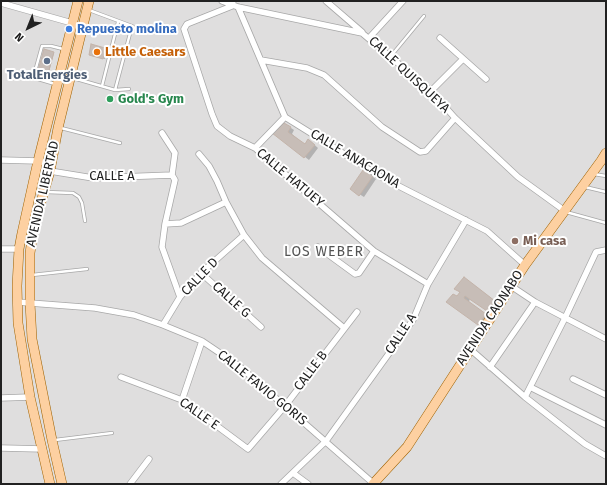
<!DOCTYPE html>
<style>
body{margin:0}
#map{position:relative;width:607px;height:485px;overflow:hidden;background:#f2eee8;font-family:"Fira Sans",sans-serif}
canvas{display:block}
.frame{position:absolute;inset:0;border:2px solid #212121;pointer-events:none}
.north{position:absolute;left:8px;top:8px;width:40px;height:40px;-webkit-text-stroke:3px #fff;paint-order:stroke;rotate:223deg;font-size:11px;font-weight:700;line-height:16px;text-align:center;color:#212121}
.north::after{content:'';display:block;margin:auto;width:14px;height:18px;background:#212121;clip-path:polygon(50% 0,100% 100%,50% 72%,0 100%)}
</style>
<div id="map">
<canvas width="607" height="485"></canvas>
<div class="frame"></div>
<div class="north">N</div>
</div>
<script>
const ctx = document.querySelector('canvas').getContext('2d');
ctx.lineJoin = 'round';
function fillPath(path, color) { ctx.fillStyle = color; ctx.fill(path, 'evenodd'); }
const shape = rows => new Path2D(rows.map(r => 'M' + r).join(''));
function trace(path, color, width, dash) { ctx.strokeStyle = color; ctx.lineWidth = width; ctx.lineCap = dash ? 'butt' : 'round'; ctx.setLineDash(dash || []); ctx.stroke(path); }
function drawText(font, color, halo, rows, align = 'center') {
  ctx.font = font + ' "Fira Sans",sans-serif'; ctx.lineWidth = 4; ctx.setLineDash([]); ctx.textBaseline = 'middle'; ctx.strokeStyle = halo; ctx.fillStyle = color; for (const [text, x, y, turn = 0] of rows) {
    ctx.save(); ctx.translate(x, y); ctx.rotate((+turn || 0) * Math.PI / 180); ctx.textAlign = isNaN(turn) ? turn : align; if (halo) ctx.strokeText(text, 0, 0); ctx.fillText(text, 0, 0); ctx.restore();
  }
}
const residential = shape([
 [1,1,606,1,606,484,1,484]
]);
const shadow = shape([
 [92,46,107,50,105,59,92,56],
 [45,50,54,53,48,76,39,74],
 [288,126,294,130,292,134,305,145,309,140,318,148,309,160,274,133],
 [367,173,376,179,364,197,351,189],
 [470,282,500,305,493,313,470,298,469,302,491,318,483,327,478,324,457,297]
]);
const building = shape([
 [91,44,105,48,103,59,89,55,91,44],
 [44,49,54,52,47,77,37,74,44,49],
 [284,123,291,127,288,132,305,144,308,139,315,145,304,158,272,133,284,123],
 [363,170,373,176,359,196,350,189,363,170],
 [464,277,495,301,487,311,465,296,464,298,486,314,478,325,446,302,453,294,457,296,460,292,454,289,464,277]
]);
const service = shape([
 [89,10,132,26,140,32],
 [391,56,424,16],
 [73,78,115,90,129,89],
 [55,84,38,79,34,75,42,46,51,46,63,49],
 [102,86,118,22],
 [115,90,132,26],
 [61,128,120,143],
 [594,174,606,176],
 [585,187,606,192],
 [46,192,73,193,79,197,82,203,85,221],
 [566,212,606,223],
 [32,275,87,269],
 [55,440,112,433]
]);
const minor = shape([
 [222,1,238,7,362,33,431,91,455,118,518,177,565,211],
 [233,1,232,6,187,24,184,29,212,114,217,126,230,136,255,148,374,251,428,284],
 [326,1,362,32],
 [1,3,72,23],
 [238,7,285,117,381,177,487,231,525,265],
 [369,38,403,1],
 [440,38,486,79],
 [261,60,307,68,324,75,382,127,420,152,426,151,455,118],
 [431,91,463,59],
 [162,133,175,153,172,175],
 [255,148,285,117],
 [199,154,209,166,217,181,226,202,244,235,262,258,344,328],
 [1,160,38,161,52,164],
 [50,171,93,178,172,175,175,180,165,224,162,247,180,297],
 [165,224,181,223,226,202],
 [318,247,355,274,359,273,374,251],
 [1,249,19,249],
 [201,273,261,327],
 [511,286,535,302,606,339],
 [17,302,95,308,134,315,163,325,202,341,239,366,374,484],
 [163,325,180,297,201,273,244,235],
 [470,349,525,397,585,444,606,456],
 [490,367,535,302],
 [121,377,182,400,248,449,285,406,357,312],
 [573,379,606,395],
 [530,387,606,425],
 [525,397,565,318,596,252,606,250],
 [1,398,30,397],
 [182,400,202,341],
 [1,448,43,449],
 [293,473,308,484],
 [130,484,149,459],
 [281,484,326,441,413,320,428,284,466,220]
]);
const primary = shape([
 [50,484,30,397,18,323,17,286,19,249,22,233,38,161,78,1],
 [62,484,52,440,32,339,30,303,30,253,34,226,50,171,58,128,89,1],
 [373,484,407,447,525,265,601,161,606,153]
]);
const markers = [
 [69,29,4,"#3f7fe0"],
 [97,52,4,"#e8710a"],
 [47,61,4,"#5c6f8a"],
 [110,99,4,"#2e9e5b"],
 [515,241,4,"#8d6e63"]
];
const shopNames = [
 ["Repuesto molina",77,29]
];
const foodNames = [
 ["Little Caesars",105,52]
];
const serviceNames = [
 ["TotalEnergies",47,75]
];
const streetNames = [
 ["CALLE QUISQUEYA",409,75,43],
 ["CALLE ANACAONA",355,159,31],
 ["CALLE A",112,176],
 ["CALLE HATUEY",290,178,40],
 ["AVENIDA LIBERTAD",43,194,-77],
 ["CALLE D",200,277,-46],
 ["CALLE G",231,300,42],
 ["AVENIDA CAONABO",490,318,-57],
 ["CALLE A",401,334,-57],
 ["CALLE B",311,371,-53],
 ["CALLE FAVIO GORIS",262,388,39],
 ["CALLE E",199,414,35]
];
const leisureNames = [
 ["Gold's Gym",118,99]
];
const educationNames = [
 ["Mi casa",523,241]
];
const neighbourhoodNames = [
 ["LOS WEBER",324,252]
];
fillPath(residential, '#dfdede');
fillPath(shadow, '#0003');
fillPath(building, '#c7bdb7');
trace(building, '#c4b4aa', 1);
trace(service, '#a8a8a8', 4);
trace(minor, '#a8a8a8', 7);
trace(primary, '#9e6100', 10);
trace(service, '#fff', 2.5);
trace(minor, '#fff', 5.5);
trace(primary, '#fdd0a1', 9);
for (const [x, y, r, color] of markers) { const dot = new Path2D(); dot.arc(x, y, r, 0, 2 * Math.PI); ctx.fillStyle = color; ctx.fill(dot); trace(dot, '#fff', 1.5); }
drawText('bold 13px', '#366cbe', '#fff', shopNames, 'left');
drawText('bold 13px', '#c56008', '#fff', foodNames, 'left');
drawText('bold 13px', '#4e5e75', '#fff', serviceNames);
drawText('13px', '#212121', '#fff', streetNames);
drawText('bold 13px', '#27864d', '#fff', leisureNames, 'left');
drawText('bold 13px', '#785e54', '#fff', educationNames, 'left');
ctx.letterSpacing = '1px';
drawText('14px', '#545454', '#fff', neighbourhoodNames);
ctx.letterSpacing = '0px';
</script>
